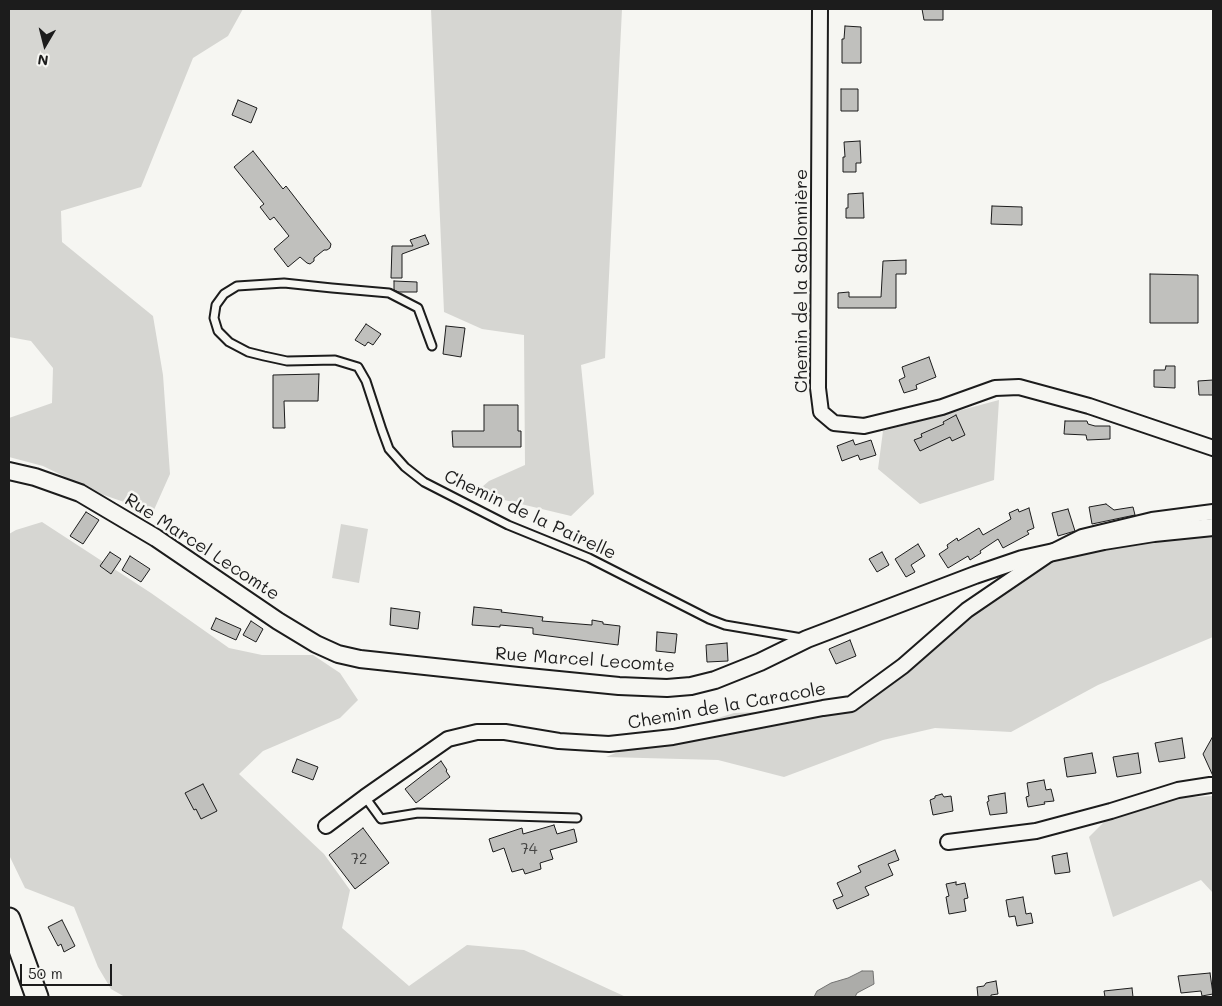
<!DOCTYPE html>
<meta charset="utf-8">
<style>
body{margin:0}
#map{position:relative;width:1222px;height:1006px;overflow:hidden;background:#f6f6f2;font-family:Mali,sans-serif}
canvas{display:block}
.frame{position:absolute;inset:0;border:10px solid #1c1c1c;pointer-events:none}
.north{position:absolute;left:20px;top:20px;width:50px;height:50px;-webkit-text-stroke:4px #f6f6f2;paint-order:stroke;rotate:188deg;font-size:14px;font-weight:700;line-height:20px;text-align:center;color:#1c1c1c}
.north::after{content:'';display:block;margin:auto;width:18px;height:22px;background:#1c1c1c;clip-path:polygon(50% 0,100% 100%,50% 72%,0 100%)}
.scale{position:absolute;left:20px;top:964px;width:92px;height:22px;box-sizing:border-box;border:2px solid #1c1c1c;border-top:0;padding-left:6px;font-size:15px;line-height:18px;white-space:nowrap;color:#1c1c1c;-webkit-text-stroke:4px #f6f6f2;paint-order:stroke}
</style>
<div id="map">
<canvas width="1222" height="1006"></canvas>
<div class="frame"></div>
<div class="north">N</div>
<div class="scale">50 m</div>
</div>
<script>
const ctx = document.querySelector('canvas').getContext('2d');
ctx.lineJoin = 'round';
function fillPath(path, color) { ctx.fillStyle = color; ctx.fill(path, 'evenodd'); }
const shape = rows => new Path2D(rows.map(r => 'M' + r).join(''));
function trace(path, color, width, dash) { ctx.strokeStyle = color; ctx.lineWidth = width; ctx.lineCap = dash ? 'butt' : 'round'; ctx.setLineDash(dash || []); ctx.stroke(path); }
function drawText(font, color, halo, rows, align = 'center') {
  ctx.font = font + ' Mali,sans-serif'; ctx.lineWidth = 5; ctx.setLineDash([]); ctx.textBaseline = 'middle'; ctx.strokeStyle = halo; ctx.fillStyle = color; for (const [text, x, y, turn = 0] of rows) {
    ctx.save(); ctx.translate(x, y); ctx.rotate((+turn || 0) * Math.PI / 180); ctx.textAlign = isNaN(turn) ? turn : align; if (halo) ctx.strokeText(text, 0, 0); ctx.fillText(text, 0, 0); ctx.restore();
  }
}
const green = shape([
 [9,9,243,9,228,36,193,58,141,187,61,211,62,242,153,316,163,375,170,474,153,512,98,493,43,466,9,457,9,418,52,403,53,368,31,341,9,337],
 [431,9,622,9,605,358,581,365,594,494,571,516,475,493,489,481,525,465,524,335,482,329,444,312],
 [999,400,994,480,920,504,878,469,883,431],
 [42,522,151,593,229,648,262,655,313,655,340,673,358,700,340,718,263,751,239,774,324,854,350,890,342,928,409,986,467,945,524,950,626,997,125,997,111,989,98,967,74,907,25,888,9,855,9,534,16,530],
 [341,524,368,529,359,583,332,578],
 [1213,534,1213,637,1098,685,1011,732,935,728,883,740,784,777,718,760,606,757,647,740,734,713,780,711,842,701,1034,568,1087,553],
 [1213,796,1213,893,1201,880,1113,917,1089,837,1106,820,1173,798]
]);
const water = shape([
 [862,971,873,971,874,984,857,993,855,997,814,997,817,991,831,983,848,978,862,971]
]);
const building = shape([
 [922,9,943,9,943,20,924,20,922,9],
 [845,26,861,27,861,63,842,63,842,39,844,39,845,26],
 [841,89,858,89,858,111,841,111,841,89],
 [238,100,257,108,251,123,232,115,238,100],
 [860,141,861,163,856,163,856,172,843,172,843,157,845,157,844,142,860,141],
 [253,151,283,189,286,186,331,244,330,248,327,250,324,250,314,258,314,261,310,264,307,263,300,257,288,267,274,249,289,236,274,217,270,220,260,207,264,204,234,167,253,151],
 [863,193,864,218,846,218,846,208,848,208,848,194,863,193],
 [992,206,1022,207,1022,225,991,224,992,206],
 [425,235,429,244,402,254,402,278,391,278,392,246,413,246,410,240,425,235],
 [906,260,906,274,896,274,896,308,838,308,838,293,849,292,849,297,881,297,883,261,906,260],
 [1150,274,1198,275,1198,323,1150,323,1150,274],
 [394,281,417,282,417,292,399,292,394,290,394,281],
 [366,324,381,334,373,345,368,342,365,346,355,340,366,324],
 [446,326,465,328,461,357,443,354,446,326],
 [929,357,936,377,916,385,917,389,904,393,899,380,905,377,902,367,929,357],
 [1166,366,1175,366,1175,388,1154,387,1154,370,1165,370,1166,366],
 [319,374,318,401,284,401,285,428,273,428,273,375,319,374],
 [1213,380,1213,395,1199,395,1198,381,1213,380],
 [484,405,518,405,518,431,521,431,521,447,453,447,452,431,484,431,484,405],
 [956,415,965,435,952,441,950,437,920,451,914,440,922,437,921,434,944,424,943,422,956,415],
 [1065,421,1087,421,1088,424,1095,426,1110,426,1110,439,1087,440,1086,435,1064,434,1065,421],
 [853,440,855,445,871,440,876,455,860,460,858,455,842,461,837,446,853,440],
 [1106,504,1114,510,1133,507,1135,515,1092,524,1089,507,1106,504],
 [1029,508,1034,528,1027,531,1029,534,1003,548,998,539,980,551,981,553,970,560,968,556,948,568,939,554,948,548,947,545,957,538,958,541,979,528,983,535,1011,519,1009,513,1018,509,1019,512,1029,508],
 [1068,509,1075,531,1058,536,1052,513,1068,509],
 [86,512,99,520,83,544,70,536,86,512],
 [918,544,925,556,911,565,915,572,906,577,895,559,918,544],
 [110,552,121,559,111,574,100,566,110,552],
 [882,552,889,565,877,572,869,559,882,552],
 [130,556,150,569,141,582,122,570,130,556],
 [474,607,502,610,501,612,543,617,542,621,592,625,592,620,603,622,603,624,620,626,618,645,533,634,533,628,500,625,500,627,472,625,474,607],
 [391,608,420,612,418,629,390,625,391,608],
 [216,618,241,629,236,640,211,629,216,618],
 [251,621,263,629,256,642,243,635,251,621],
 [657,632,677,634,675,653,656,651,657,632],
 [850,640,856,656,836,664,829,649,850,640],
 [727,643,728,661,707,662,706,645,727,643],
 [1213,736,1213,776,1203,754,1213,736],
 [1182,738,1185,758,1159,762,1155,743,1182,738],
 [1092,753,1096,773,1067,777,1064,758,1092,753],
 [1138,753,1141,773,1117,777,1113,757,1138,753],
 [297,759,318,767,313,780,292,772,297,759],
 [441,761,447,770,446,771,450,777,416,803,405,789,441,761],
 [1044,780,1046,790,1051,789,1054,801,1044,802,1045,804,1028,807,1026,797,1029,796,1027,783,1044,780],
 [203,784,217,811,201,819,196,809,194,810,185,793,203,784],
 [1005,793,1007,813,990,815,987,802,989,801,988,796,1005,793],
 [942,794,944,797,951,796,953,811,933,815,930,800,935,798,935,796,942,794],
 [554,825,557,834,574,829,577,842,550,850,553,859,540,863,541,869,525,874,523,869,512,872,504,848,493,852,489,839,522,828,523,834,554,825],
 [363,828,389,863,355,889,329,855,363,828],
 [895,850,899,860,888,864,893,875,865,887,869,895,837,909,833,900,843,896,837,883,861,872,858,866,895,850],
 [1067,853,1070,872,1055,874,1052,856,1067,853],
 [956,882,956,885,965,883,968,898,964,899,966,911,949,914,946,897,949,896,946,884,956,882],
 [1023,897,1026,914,1031,913,1033,923,1017,926,1015,916,1009,917,1006,900,1023,897],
 [62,920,75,946,64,952,61,944,58,946,48,927,62,920],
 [1210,973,1213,994,1202,996,1201,991,1181,993,1178,976,1210,973],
 [996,981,998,994,991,995,991,997,978,997,977,987,984,986,986,983,996,981],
 [1132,988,1133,997,1105,997,1104,991,1132,988]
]);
const service = shape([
 [432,346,418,308,389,293,332,288,284,283,237,286,224,294,216,305,214,318,218,331,229,342,248,352,264,356,287,361,335,360,358,367,366,381,382,430,389,449,405,467,424,482,508,525,589,558,709,619,725,625,802,638],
 [365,797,381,819,418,813,577,818]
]);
const minor = shape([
 [820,9,818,388,821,412,834,423,864,426,942,407,995,388,1019,387,1089,406,1213,448],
 [326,826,365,797,448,739,477,732,505,732,559,741,609,744,673,737,823,708,851,704,903,666,967,610,1052,552,1082,537,1152,520,1213,512],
 [948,842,1036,831,1111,811,1178,790,1210,785,1213,785]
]);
const tertiary = shape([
 [9,471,35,477,80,493,156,538,278,621,316,644,338,654,360,659,518,676,619,686,667,688,691,686,715,680,760,662,807,639,975,575,1022,559,1104,541,1154,533,1213,527]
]);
const primary = shape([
 [9,919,37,997]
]);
const numberNames = [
 ["74",529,849],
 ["72",359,859]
];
const streetNames = [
 ["Chemin de la Sablonnière",801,281,-90],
 ["Chemin de la Pairelle",530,515,25],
 ["Rue Marcel Lecomte",202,547,33],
 ["Rue Marcel Lecomte",585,660,4],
 ["Chemin de la Caracole",727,706,-10]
];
fillPath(green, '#d6d6d2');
fillPath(water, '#acaca9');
trace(water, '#727271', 1);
fillPath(building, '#c0c0bd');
trace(building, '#1c1c1c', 1);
trace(service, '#1c1c1c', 11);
trace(minor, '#1c1c1c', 18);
trace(tertiary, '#1c1c1c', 20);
trace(primary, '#1c1c1c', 25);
trace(service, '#f6f6f2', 7);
trace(minor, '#f6f6f2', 14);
trace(tertiary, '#f6f6f2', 16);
trace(primary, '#f6f6f2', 21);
drawText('15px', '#454544', null, numberNames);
drawText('18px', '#1c1c1c', '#f6f6f2', streetNames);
</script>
